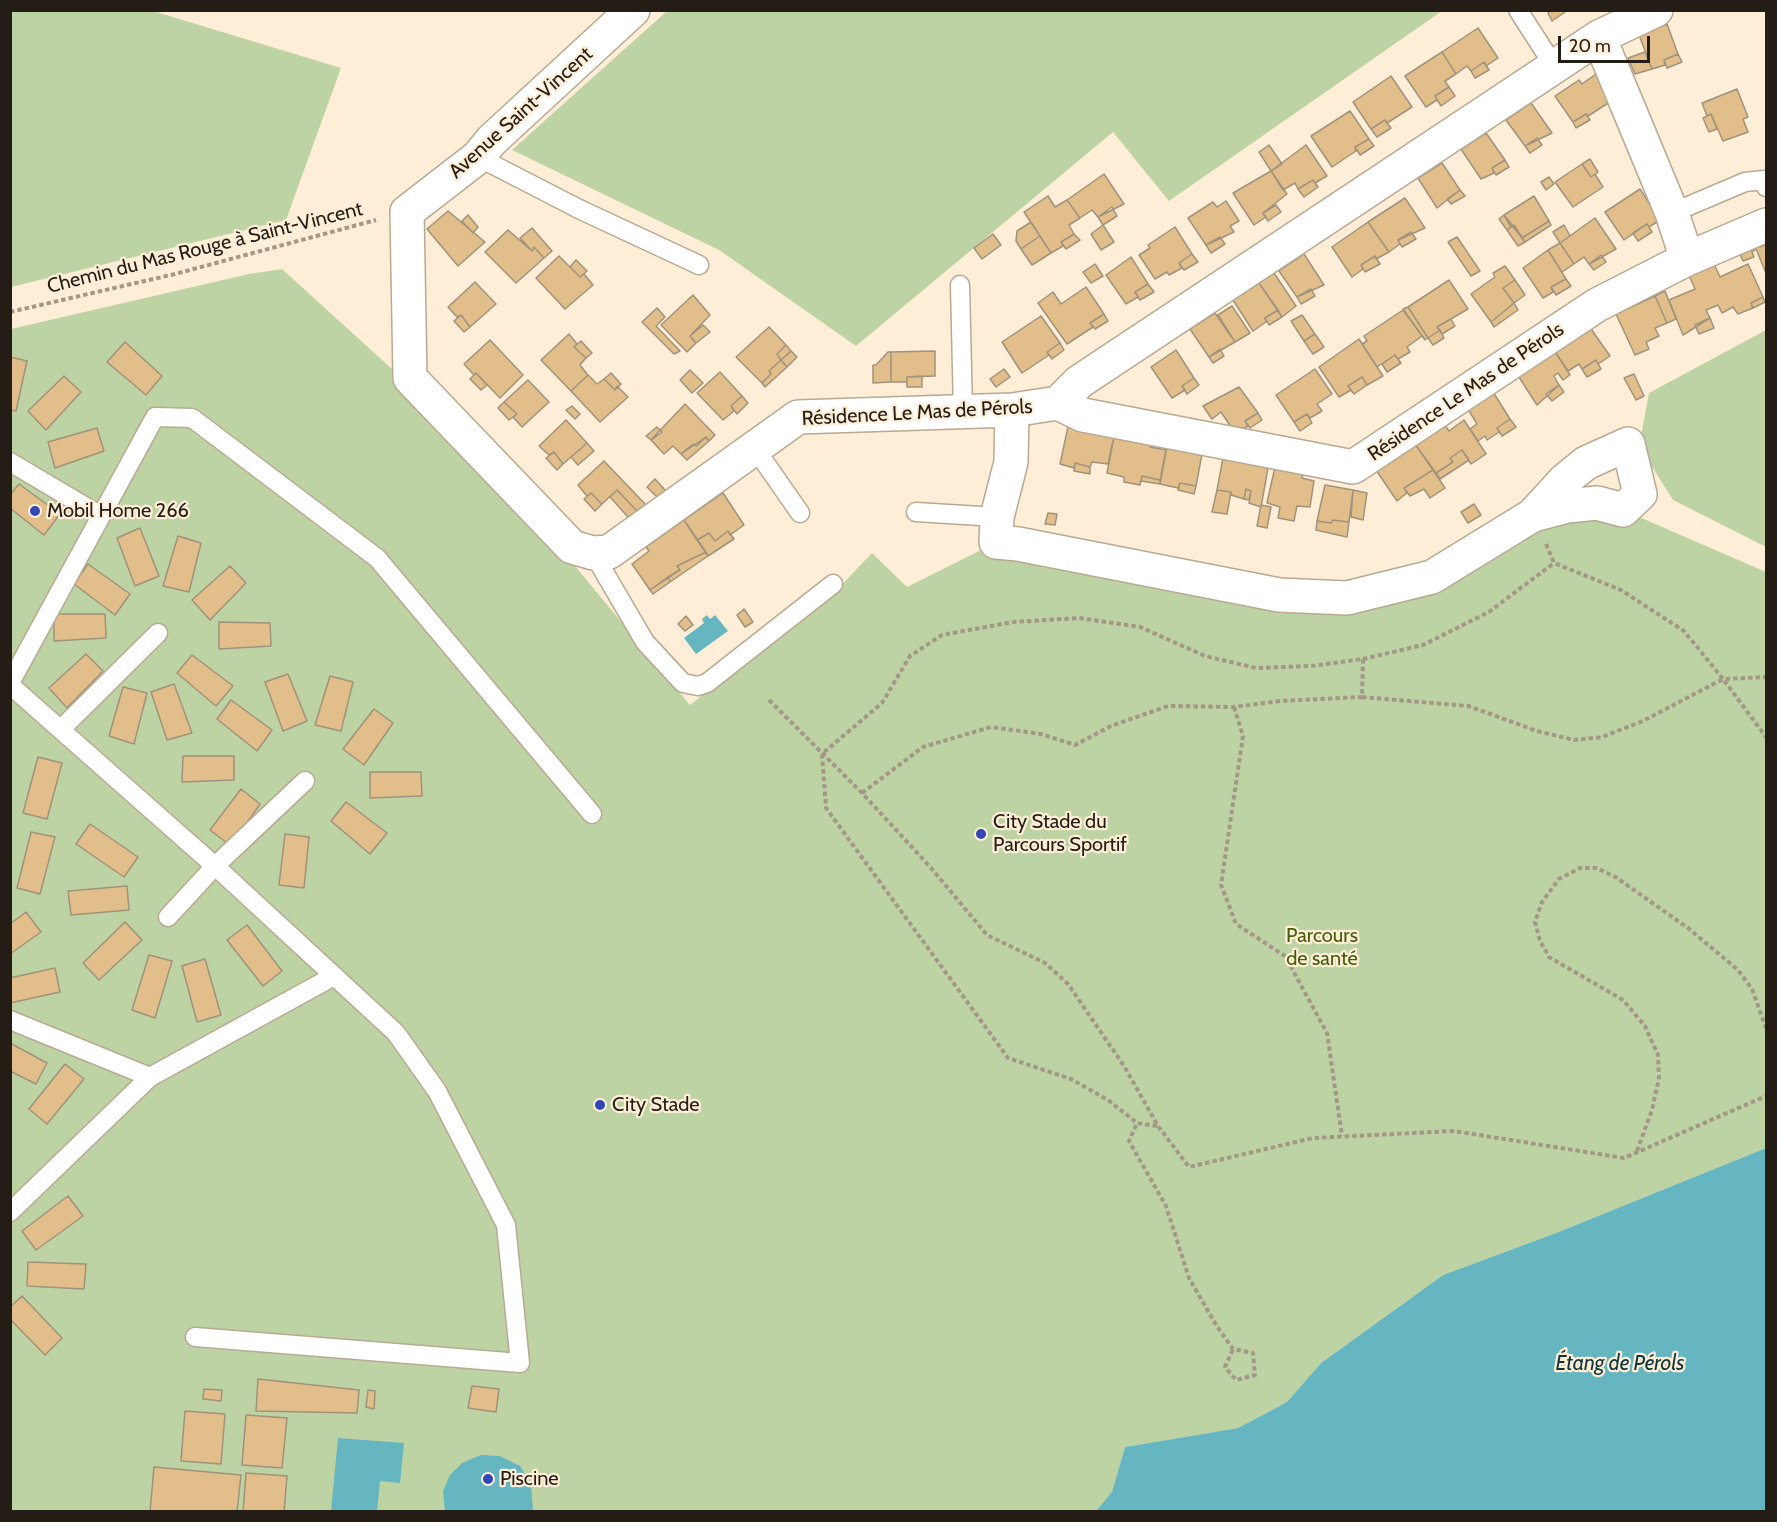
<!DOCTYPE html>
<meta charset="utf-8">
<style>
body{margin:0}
#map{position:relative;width:1777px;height:1522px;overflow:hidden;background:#feeed7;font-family:Cabin,sans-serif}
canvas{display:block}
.frame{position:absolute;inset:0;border:12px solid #231d15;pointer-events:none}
.scale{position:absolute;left:1558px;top:36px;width:92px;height:27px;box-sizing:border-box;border:3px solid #231d15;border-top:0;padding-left:8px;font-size:18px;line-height:21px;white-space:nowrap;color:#231d15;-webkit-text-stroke:4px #feeed7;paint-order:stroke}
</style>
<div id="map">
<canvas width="1777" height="1522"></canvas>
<div class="frame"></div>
<div class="scale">20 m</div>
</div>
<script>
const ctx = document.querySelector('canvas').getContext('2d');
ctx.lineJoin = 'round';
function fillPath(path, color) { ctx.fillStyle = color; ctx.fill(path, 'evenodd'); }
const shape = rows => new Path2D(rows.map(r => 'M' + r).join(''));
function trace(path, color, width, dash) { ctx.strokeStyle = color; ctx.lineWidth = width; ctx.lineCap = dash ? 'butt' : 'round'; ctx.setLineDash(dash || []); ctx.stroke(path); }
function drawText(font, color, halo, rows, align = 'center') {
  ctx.font = font + ' Cabin,sans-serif'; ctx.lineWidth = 4.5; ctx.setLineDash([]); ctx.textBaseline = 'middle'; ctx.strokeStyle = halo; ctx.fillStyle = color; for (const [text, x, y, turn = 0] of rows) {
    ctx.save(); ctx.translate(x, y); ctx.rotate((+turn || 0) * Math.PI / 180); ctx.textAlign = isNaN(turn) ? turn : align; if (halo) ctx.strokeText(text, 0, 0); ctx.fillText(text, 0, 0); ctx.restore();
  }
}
const green = shape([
 [10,11,153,11,341,68,286,220,11,287],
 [667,11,667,10,1442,11,1169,201,1113,132,856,346,719,250,512,150],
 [282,269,392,369,561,549,690,705,834,593,872,553,907,587,979,551,1182,575,1347,598,1497,538,1623,510,1766,572,1766,1148,1556,1233,1443,1275,1321,1363,1287,1402,1238,1428,1125,1447,1112,1493,1096,1511,11,1512,11,329,249,274],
 [1766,330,1766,547,1673,500,1639,446,1649,393]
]);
const water = shape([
 [707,615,710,619,715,615,728,631,696,654,684,638,704,623,702,619],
 [1766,1148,1766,1511,1096,1511,1112,1492,1125,1447,1238,1428,1287,1402,1321,1363,1443,1275,1556,1233],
 [338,1438,404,1443,400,1483,380,1481,377,1511,331,1511],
 [481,1455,500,1456,520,1466,531,1484,533,1511,445,1511,443,1491,450,1475,462,1463]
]);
const building = shape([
 [1551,10,1565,10,1565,12,1552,21,1548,13,1551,10],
 [1667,24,1678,54,1664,60,1665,65,1652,69,1639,35,1667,24],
 [1478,28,1498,58,1486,66,1484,62,1471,71,1467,66,1456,74,1442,52,1478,28],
 [1442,52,1456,74,1445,81,1449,87,1435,96,1437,100,1426,107,1405,76,1442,52],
 [1645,52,1652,69,1635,74,1628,58,1645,52],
 [1678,54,1682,62,1667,68,1664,60,1678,54],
 [1484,62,1489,70,1475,78,1471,71,1484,62],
 [1596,74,1613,100,1588,116,1586,114,1573,122,1555,96,1579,80,1582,84,1596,74],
 [1391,76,1412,107,1387,123,1385,120,1371,129,1353,102,1391,76],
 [1449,87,1455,96,1441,106,1435,96,1449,87],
 [1737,89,1748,117,1743,119,1748,132,1723,141,1711,114,1707,116,1702,103,1737,89],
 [1531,103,1552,133,1525,146,1506,120,1531,103],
 [1350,111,1369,139,1355,147,1356,151,1332,167,1311,136,1350,111],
 [1586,114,1590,120,1576,128,1573,122,1586,114],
 [1711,114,1717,129,1709,132,1703,118,1711,114],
 [1385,120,1391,128,1377,137,1371,129,1385,120],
 [1486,133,1505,160,1492,168,1494,173,1481,179,1461,149,1486,133],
 [1537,138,1542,145,1530,153,1525,146,1537,138],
 [1369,139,1374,146,1360,155,1355,147,1369,139],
 [1269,145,1282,164,1271,171,1259,152,1269,145],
 [1306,145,1327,176,1315,183,1313,180,1298,189,1295,183,1283,190,1271,171,1306,145],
 [1590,159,1598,172,1591,177,1582,164,1590,159],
 [1505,160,1509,167,1496,175,1492,168,1505,160],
 [1442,163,1460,190,1437,208,1418,178,1442,163],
 [1582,164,1591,177,1595,174,1603,187,1573,207,1555,182,1582,164],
 [1271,171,1287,194,1263,213,1266,217,1254,225,1233,193,1271,171],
 [1104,174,1124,204,1098,217,1092,210,1080,218,1067,200,1104,174],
 [1549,177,1554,184,1546,190,1541,182,1549,177],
 [1313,180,1318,187,1304,197,1298,189,1313,180],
 [1640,189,1660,220,1649,227,1647,224,1624,240,1605,212,1640,189],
 [1460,190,1465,196,1451,204,1447,199,1460,190],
 [1048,196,1055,207,1067,200,1080,218,1069,225,1074,234,1061,242,1063,246,1051,253,1024,212,1048,196],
 [1534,196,1549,221,1522,238,1504,215,1534,196],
 [1405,198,1425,228,1398,240,1400,244,1389,252,1368,222,1405,198],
 [1226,201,1239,221,1230,226,1234,232,1206,245,1188,218,1213,202,1217,207,1226,201],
 [1276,205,1281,212,1268,221,1263,213,1276,205],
 [1112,207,1117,216,1103,225,1098,217,1112,207],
 [448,211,485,242,458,266,427,229,448,211],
 [468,215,478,227,473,233,462,221,468,215],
 [1504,215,1511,227,1507,230,1499,219,1504,215],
 [1595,218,1616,249,1589,264,1584,257,1574,264,1560,243,1595,218],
 [1549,221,1551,225,1525,242,1522,238,1549,221],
 [1031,222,1040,236,1021,249,1016,241,1017,231,1031,222],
 [1368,222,1389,252,1376,259,1375,256,1361,265,1363,269,1352,277,1332,247,1368,222],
 [1647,224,1652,232,1638,241,1633,233,1647,224],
 [1103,225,1114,242,1101,250,1091,234,1103,225],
 [1514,225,1525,242,1518,246,1507,230,1514,225],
 [1564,225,1570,236,1560,243,1553,232,1564,225],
 [1175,227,1192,254,1179,263,1182,268,1169,275,1167,272,1155,279,1139,255,1150,248,1148,245,1175,227],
 [532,228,552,251,544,258,534,247,532,251,520,238,532,228],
 [508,230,532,251,534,247,544,258,516,283,485,252,508,230],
 [1411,232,1416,239,1402,247,1398,240,1411,232],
 [993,234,1001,245,982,259,974,248,993,234],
 [1074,234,1080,240,1066,249,1061,242,1074,234],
 [1040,236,1051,253,1032,265,1021,249,1040,236],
 [1220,237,1225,244,1211,253,1206,245,1220,237],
 [1457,237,1480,271,1471,276,1448,242,1457,237],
 [1560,243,1574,264,1562,272,1548,250,1560,243],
 [1757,244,1760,247,1766,244,1766,273,1756,249,1752,252,1750,247,1757,244],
 [1750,247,1754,257,1743,261,1739,252,1750,247],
 [1548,250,1566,279,1551,287,1553,292,1543,298,1523,268,1548,250],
 [1192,254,1198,262,1184,270,1179,263,1192,254],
 [1304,254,1324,285,1297,297,1279,271,1304,254],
 [1601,255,1606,262,1594,270,1589,264,1601,255],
 [559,256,580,277,584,274,593,285,565,309,536,278,559,256],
 [1375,256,1380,264,1365,272,1361,265,1375,256],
 [1131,257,1148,284,1135,292,1138,297,1126,304,1106,275,1131,257],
 [576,260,587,271,580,277,570,267,576,260],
 [1095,264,1103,276,1091,283,1083,272,1095,264],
 [1714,264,1720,277,1748,264,1763,297,1751,303,1753,308,1738,314,1733,307,1722,313,1718,305,1706,310,1710,318,1683,335,1669,300,1695,289,1689,275,1714,264],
 [1505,266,1515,280,1503,288,1514,303,1491,322,1471,294,1495,277,1493,273,1505,266],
 [1274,273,1296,306,1282,317,1259,283,1274,273],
 [1566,279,1571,286,1556,295,1551,287,1566,279],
 [1449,280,1468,309,1437,327,1440,330,1428,338,1408,307,1449,280],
 [1515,280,1525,295,1514,303,1503,288,1515,280],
 [475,282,496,304,470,327,461,315,457,317,448,307,475,282],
 [1259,283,1278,310,1265,318,1266,322,1253,331,1233,300,1259,283],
 [1148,284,1154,292,1140,300,1135,292,1148,284],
 [1086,287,1104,314,1090,323,1093,327,1067,344,1038,303,1053,292,1061,304,1086,287],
 [1311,289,1315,296,1301,304,1297,297,1311,289],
 [1665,291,1676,319,1667,323,1655,296,1665,291],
 [693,295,710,315,690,336,696,343,687,352,661,325,693,295],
 [1655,296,1667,323,1655,328,1659,336,1646,342,1649,349,1635,355,1616,314,1655,296],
 [1763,297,1765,302,1753,308,1751,303,1763,297],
 [1514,303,1518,310,1494,327,1491,322,1514,303],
 [1232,306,1250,333,1235,342,1218,315,1232,306],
 [1408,307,1428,338,1425,340,1403,309,1408,307],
 [657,308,665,317,656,326,680,351,674,354,642,322,657,308],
 [1278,310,1282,317,1269,325,1265,318,1278,310],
 [1403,310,1422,336,1407,347,1410,352,1398,359,1395,355,1377,367,1362,344,1367,341,1364,336,1403,310],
 [1215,313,1235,342,1209,357,1190,329,1215,313],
 [1104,314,1108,321,1095,329,1090,323,1104,314],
 [461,315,470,327,464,332,454,321,461,315],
 [1302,315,1315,334,1304,341,1291,321,1302,315],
 [1041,316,1060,343,1047,352,1049,355,1022,373,1002,342,1041,316],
 [1710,318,1714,328,1699,334,1695,325,1710,318],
 [1451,319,1455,326,1442,334,1437,327,1451,319],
 [703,325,710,332,696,343,690,336,703,325],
 [1589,326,1610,356,1598,364,1596,360,1582,369,1579,364,1568,371,1554,350,1589,326],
 [769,327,786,345,777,354,781,360,769,371,771,374,762,383,736,357,769,327],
 [1440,330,1444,338,1433,345,1428,338,1440,330],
 [569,334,577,344,574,347,586,358,580,365,588,375,571,391,541,360,569,334],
 [1315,334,1324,347,1313,354,1304,341,1315,334],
 [1359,339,1383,376,1367,385,1362,377,1348,386,1351,390,1339,397,1319,367,1359,339],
 [490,340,523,375,500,398,476,373,474,375,464,364,490,340],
 [581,341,592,353,586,358,574,347,581,341],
 [125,342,162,376,146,395,107,362,125,342],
 [1060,343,1064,350,1052,359,1047,352,1060,343],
 [786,345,791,351,781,360,777,354,786,345],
 [1220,349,1224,356,1213,363,1209,357,1220,349],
 [1176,350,1194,378,1182,386,1185,390,1172,398,1151,367,1176,350],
 [1554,350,1570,375,1563,380,1558,373,1554,376,1559,385,1537,405,1517,374,1554,350],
 [791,351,797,357,787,367,781,360,791,351],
 [935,351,935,376,907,377,907,382,891,382,891,352,935,351],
 [888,352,891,352,891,382,873,383,873,365,876,365,888,352],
 [1395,355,1401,363,1387,372,1382,364,1395,355],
 [10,357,27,361,16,411,10,410,10,357],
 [781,360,787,367,765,387,762,383,771,374,769,371,781,360],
 [1596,360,1601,369,1587,377,1582,369,1596,360],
 [1004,369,1010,377,996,387,990,379,1004,369],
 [1315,369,1332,394,1317,404,1322,411,1310,418,1307,414,1294,422,1276,395,1315,369],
 [690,370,703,383,692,393,680,380,690,370],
 [720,372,742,396,731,406,734,411,723,420,697,393,720,372],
 [476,373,487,385,481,390,470,379,476,373],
 [611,373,621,384,615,390,604,379,611,373],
 [1634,374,1644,396,1636,400,1624,378,1634,374],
 [588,375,597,384,604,379,615,390,617,386,628,397,600,422,571,391,588,375],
 [64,376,81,392,46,430,28,411,64,376],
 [922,376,922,387,907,387,907,377,922,376],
 [1362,377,1367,385,1354,394,1348,386,1362,377],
 [1194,378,1199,385,1187,394,1182,386,1194,378],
 [528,380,549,402,522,427,513,417,517,414,504,402,528,380],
 [1559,385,1564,392,1552,401,1546,394,1559,385],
 [1239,387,1258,413,1245,421,1248,426,1235,433,1221,412,1212,419,1203,406,1239,387],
 [1493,392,1510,419,1497,428,1499,432,1487,440,1485,436,1478,441,1470,429,1477,424,1468,409,1493,392],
 [742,396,748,403,737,414,731,406,742,396],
 [504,402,517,414,509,420,498,408,504,402],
 [685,404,715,435,709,441,706,437,696,446,693,444,681,454,673,446,664,454,651,440,685,404],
 [572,406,580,414,575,419,566,410,572,406],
 [1258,413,1262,420,1250,428,1245,421,1258,413],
 [1307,414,1312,423,1300,431,1294,422,1307,414],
 [1510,419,1516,427,1502,436,1497,428,1510,419],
 [566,420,587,443,563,464,554,452,549,455,539,446,566,420],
 [1464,420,1486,454,1471,464,1462,450,1450,458,1453,462,1436,473,1415,444,1444,424,1449,431,1464,420],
 [657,427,662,432,651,440,646,436,657,427],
 [1068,427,1114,437,1108,464,1092,462,1090,467,1075,463,1074,468,1060,464,1068,427],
 [97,428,104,451,55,468,48,442,97,428],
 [706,437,709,441,687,460,681,454,706,437],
 [1114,437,1150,443,1150,447,1166,450,1160,480,1142,476,1140,485,1124,482,1124,477,1107,473,1114,437],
 [587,443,594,451,578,465,571,457,587,443],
 [1415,444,1433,470,1404,488,1407,493,1397,501,1376,470,1415,444],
 [1167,446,1202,454,1196,486,1180,483,1178,488,1160,484,1167,446],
 [1462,450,1469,460,1440,479,1436,473,1453,462,1450,458,1462,450],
 [554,452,563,464,557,470,546,458,554,452],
 [1223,458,1268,468,1261,507,1249,503,1251,491,1246,489,1244,499,1231,495,1231,492,1217,490,1223,458],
 [604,461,646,505,637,511,617,490,602,504,591,493,587,496,578,485,604,461],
 [1075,463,1090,467,1090,474,1074,471,1075,463],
 [1275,467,1303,473,1302,478,1314,481,1310,507,1297,506,1294,521,1278,518,1280,507,1267,503,1275,467],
 [1433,470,1445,488,1430,498,1424,489,1410,496,1404,488,1433,470],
 [1142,476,1160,480,1160,484,1141,481,1142,476],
 [655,479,666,491,658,498,647,487,655,479],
 [1180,483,1196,486,1194,494,1178,490,1180,483],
 [19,484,60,514,44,535,10,508,10,495,19,484],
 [1325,485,1353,490,1349,522,1333,520,1331,523,1317,521,1325,485],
 [1246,489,1251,491,1249,500,1244,499,1246,489],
 [617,490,637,511,628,517,610,497,617,490],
 [1217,490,1231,492,1227,514,1212,512,1217,490],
 [1353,490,1367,493,1363,520,1351,517,1353,490],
 [591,493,602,504,595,511,584,499,591,493],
 [723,493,744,525,730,535,728,531,715,541,709,533,697,540,684,520,723,493],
 [1474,504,1481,515,1468,523,1461,512,1474,504],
 [1261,505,1271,507,1267,528,1257,526,1261,505],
 [1048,513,1057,514,1055,525,1045,524,1048,513],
 [684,520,706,552,677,566,680,570,650,590,632,564,649,551,646,547,684,520],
 [1333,520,1349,522,1347,537,1316,530,1317,521,1331,523,1333,520],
 [140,528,159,576,135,586,117,538,140,528],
 [728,531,734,539,708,556,697,540,709,533,715,541,728,531],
 [178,536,201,543,189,592,163,586,178,536],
 [706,552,708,556,670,582,668,577,680,570,677,566,706,552],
 [88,564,130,594,115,615,74,584,88,564],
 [230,566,246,583,210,620,192,600,230,566],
 [668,577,670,582,653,594,650,590,668,577],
 [744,609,753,622,745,627,737,615,744,609],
 [54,614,105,614,106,638,54,641,54,614],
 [686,616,693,625,685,631,678,624,686,616],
 [219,622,270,623,271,646,219,649,219,622],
 [86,654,103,671,67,708,49,688,86,654],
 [192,655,233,686,216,706,177,673,192,655],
 [288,674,307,721,283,731,265,682,288,674],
 [330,676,353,682,341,731,315,725,330,676],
 [174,684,192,733,167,740,151,692,174,684],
 [123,687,147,693,134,744,109,736,123,687],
 [231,700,272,730,257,751,217,719,231,700],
 [374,709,393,723,364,765,343,749,374,709],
 [183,756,234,756,234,780,182,782,183,756],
 [38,757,62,763,47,819,23,813,38,757],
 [370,772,421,772,422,796,370,798,370,772],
 [241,789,260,804,231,846,210,830,241,789],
 [346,802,387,833,370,854,331,821,346,802],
 [90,824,138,857,124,877,76,844,90,824],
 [31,832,55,837,40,894,17,888,31,832],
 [285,834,309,837,304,888,279,885,285,834],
 [127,886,129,910,71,915,68,891,127,886],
 [26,912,41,932,10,954,10,924,26,912],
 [125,922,142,940,99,980,83,963,125,922],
 [247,925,282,971,263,986,227,940,247,925],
 [149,955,172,961,155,1018,132,1010,149,955],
 [205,959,221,1015,197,1022,182,966,205,959],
 [55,968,60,992,10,1003,10,978,55,968],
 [10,1043,47,1063,36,1084,10,1071,10,1043],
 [65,1064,84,1079,47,1124,29,1109,65,1064],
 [68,1196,83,1216,36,1250,22,1231,68,1196],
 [28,1262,86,1264,84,1289,27,1286,28,1262],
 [22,1296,62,1338,45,1355,10,1319,10,1307,22,1296],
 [258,1379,359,1390,357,1413,256,1411,258,1379],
 [472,1386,499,1389,496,1412,468,1408,472,1386],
 [204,1389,222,1390,221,1401,203,1399,204,1389],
 [368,1390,375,1391,374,1409,366,1407,368,1390],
 [185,1411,225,1414,221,1464,181,1461,185,1411],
 [246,1415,287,1418,282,1468,242,1465,246,1415],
 [154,1467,241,1475,237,1512,150,1512,154,1467],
 [246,1473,287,1476,284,1512,243,1512,246,1473]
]);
const path = shape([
 [10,312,175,274,376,220],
 [1546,544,1554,563,1621,590,1684,631,1723,679,1766,677],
 [1363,659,1423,645,1489,612,1554,563],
 [1362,697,1468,706,1537,731,1574,740,1602,737,1643,721,1723,679,1766,737],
 [769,700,862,793,932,869,987,935,1045,963,1068,984,1124,1066,1158,1126,1189,1167,1313,1138,1454,1131,1624,1158,1766,1096],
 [1234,707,1243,736,1221,885,1236,924,1285,956,1327,1033,1342,1136],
 [862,793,923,747,991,727,1041,734,1075,745,1111,726,1168,706,1234,707,1280,701,1362,697,1363,659,1311,666,1256,668,1205,656,1140,627,1079,618,1013,622,942,635,910,656,882,703,822,754,826,808,1008,1058,1071,1079,1108,1100,1137,1123],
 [1157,1126,1137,1123,1129,1141,1166,1206,1189,1278,1216,1325,1233,1349,1253,1353,1255,1375,1236,1380,1225,1367,1233,1349],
 [1637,1151,1652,1110,1659,1078,1658,1055,1645,1026,1623,1000,1549,957,1540,941,1535,922,1542,902,1559,879,1580,868,1597,868,1617,878,1688,928,1738,970,1752,989,1766,1028]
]);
const service = shape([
 [1518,10,1554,66],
 [478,157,579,209,699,265],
 [1672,213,1745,182,1764,180,1766,187],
 [960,285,963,412],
 [754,447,800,513],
 [10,462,101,516],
 [916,512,997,517],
 [593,553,645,642,683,683,698,686,707,683,833,584],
 [10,683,155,417,192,418,377,558,592,814],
 [10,685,215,866,396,1033,437,1091,506,1225,520,1363,195,1337],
 [61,729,158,633],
 [168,917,215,866,305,781],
 [10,1020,150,1077,334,976],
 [10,1212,150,1077]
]);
const minor = shape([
 [633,10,492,140,478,157,407,212,410,378,572,547,593,553,609,552,798,417,1012,410,1058,403,1083,415,1353,467,1597,305,1687,259,1672,213,1599,37,1079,382,1058,403],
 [1599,37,1656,10],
 [1687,259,1766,225],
 [1012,410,1011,462,997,517,996,542,1018,544,1279,595,1347,598,1432,577,1533,515,1567,506,1597,503,1623,510,1640,494,1628,444,1586,463,1565,480,1533,515]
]);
const markers = [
 [35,511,6,"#3047b8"],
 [981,834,6,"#3047b8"],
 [600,1105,6,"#3047b8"],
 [488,1479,6,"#3047b8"]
];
const streetNames = [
 ["Avenue Saint-Vincent",521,113,-42],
 ["Chemin du Mas Rouge à Saint-Vincent",205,248,-14],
 ["Résidence Le Mas de Pérols",1466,392,-34],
 ["Résidence Le Mas de Pérols",917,413,-3]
];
const poiNames = [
 ["Mobil Home 266",47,511],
 ["City Stade du",993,822],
 ["Parcours Sportif",993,845],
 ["City Stade",612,1105],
 ["Piscine",500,1479]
];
const parkNames = [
 ["Parcours",1322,936],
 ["de santé",1322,959]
];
const waterNames = [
 ["Étang de Pérols",1620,1364]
];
fillPath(green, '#bed3a3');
fillPath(water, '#66b6c1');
fillPath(building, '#e2bf8a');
trace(building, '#a0927c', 1.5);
trace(service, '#b8a993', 21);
trace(minor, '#b8a993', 36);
trace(path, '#a39887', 4, [4.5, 3]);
trace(service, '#fff', 18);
trace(minor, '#fff', 33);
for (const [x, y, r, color] of markers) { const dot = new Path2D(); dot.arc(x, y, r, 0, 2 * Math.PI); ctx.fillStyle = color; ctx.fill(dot); trace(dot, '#feeed7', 2); }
drawText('20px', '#231d15', '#feeed7', streetNames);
drawText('20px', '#231d15', '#feeed7', poiNames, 'left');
drawText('20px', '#445f0a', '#feeed7', parkNames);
drawText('italic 21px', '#0e363b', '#feeed7', waterNames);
</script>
